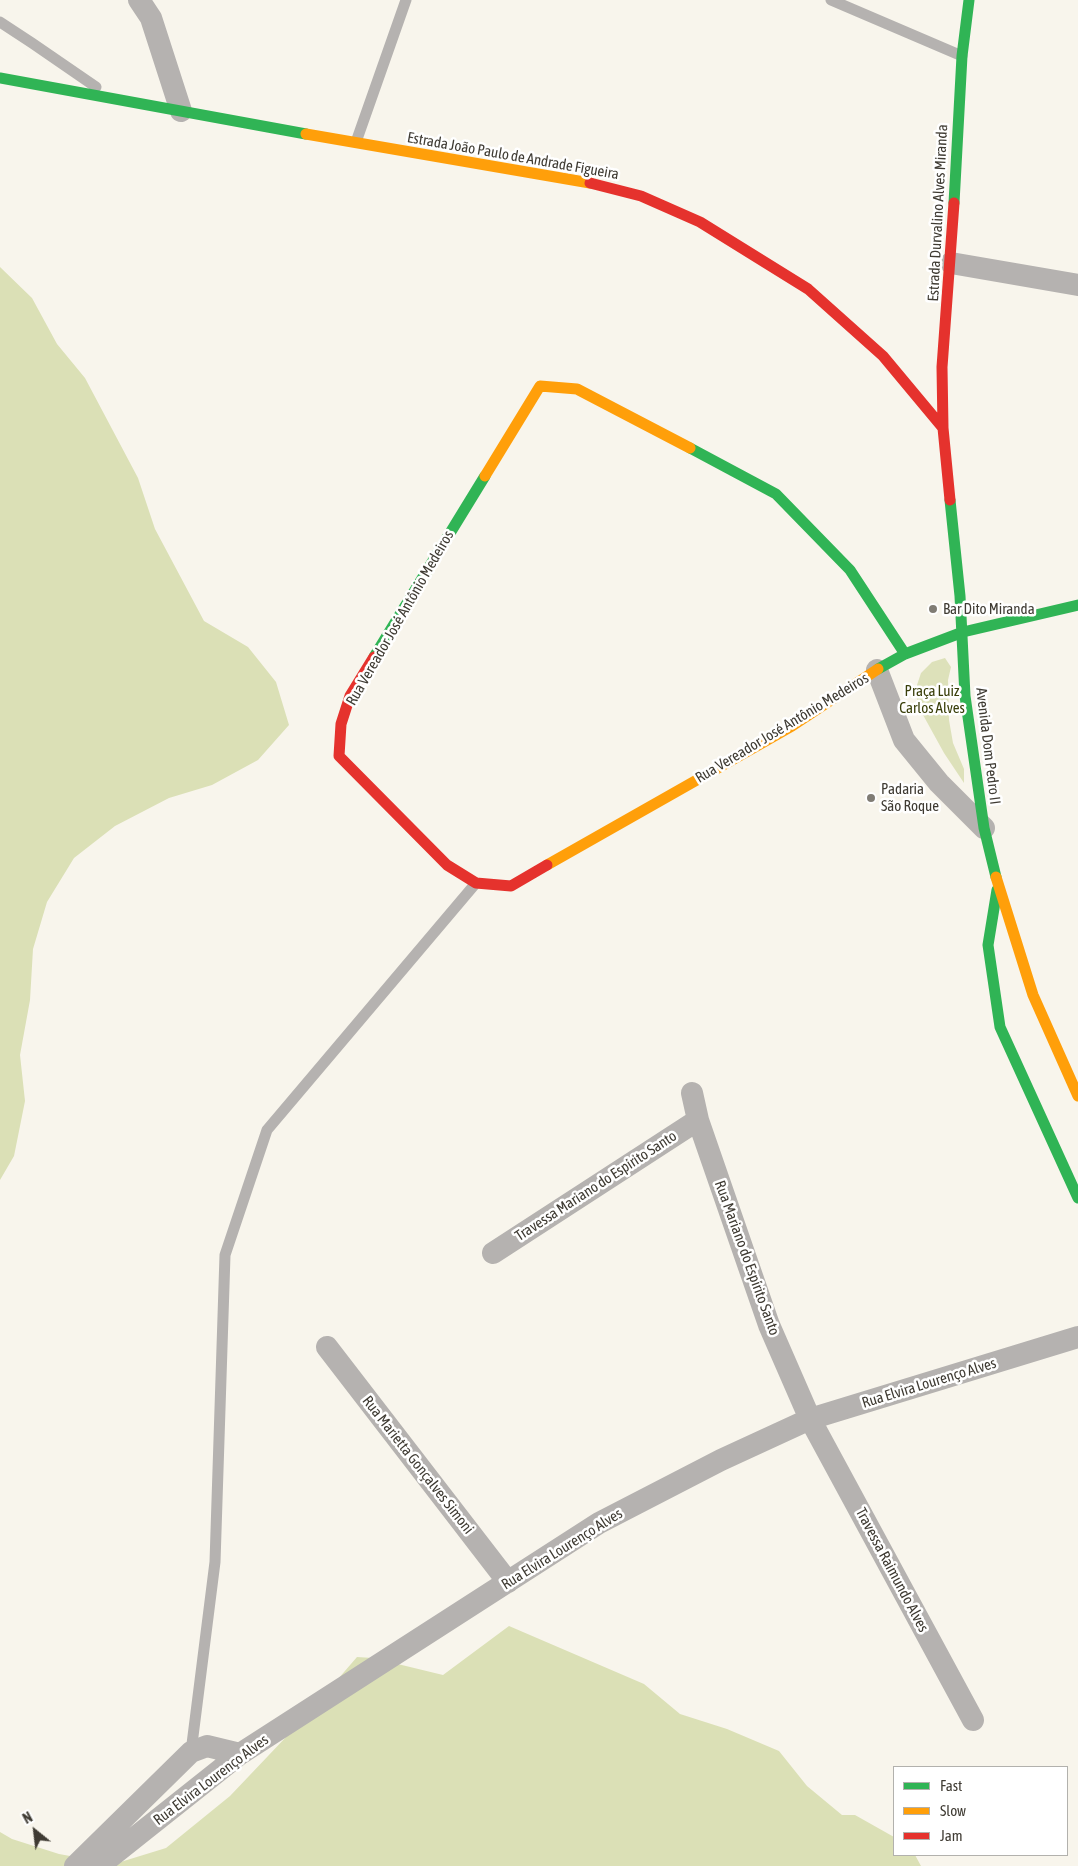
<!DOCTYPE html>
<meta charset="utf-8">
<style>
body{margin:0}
#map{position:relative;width:1078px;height:1866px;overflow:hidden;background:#f8f5ec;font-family:"Asap Condensed",sans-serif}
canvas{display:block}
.legend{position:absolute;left:893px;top:1766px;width:175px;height:90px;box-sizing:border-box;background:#fff;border:1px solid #b2b1ad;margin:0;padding:6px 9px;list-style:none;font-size:15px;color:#3f3b33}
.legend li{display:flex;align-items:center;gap:10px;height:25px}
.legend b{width:25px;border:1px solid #b2b1ad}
.north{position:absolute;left:10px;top:1806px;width:50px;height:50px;-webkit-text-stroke:4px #fff;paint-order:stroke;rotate:331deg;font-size:14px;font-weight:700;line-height:20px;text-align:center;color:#3f3b33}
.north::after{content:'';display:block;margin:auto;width:18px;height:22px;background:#3f3b33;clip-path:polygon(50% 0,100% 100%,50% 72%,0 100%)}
</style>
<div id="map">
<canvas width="1078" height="1866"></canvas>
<ul class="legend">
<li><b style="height:6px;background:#30b455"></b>Fast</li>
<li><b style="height:6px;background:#ff9f0a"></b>Slow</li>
<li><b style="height:6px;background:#e5322d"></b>Jam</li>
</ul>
<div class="north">N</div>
</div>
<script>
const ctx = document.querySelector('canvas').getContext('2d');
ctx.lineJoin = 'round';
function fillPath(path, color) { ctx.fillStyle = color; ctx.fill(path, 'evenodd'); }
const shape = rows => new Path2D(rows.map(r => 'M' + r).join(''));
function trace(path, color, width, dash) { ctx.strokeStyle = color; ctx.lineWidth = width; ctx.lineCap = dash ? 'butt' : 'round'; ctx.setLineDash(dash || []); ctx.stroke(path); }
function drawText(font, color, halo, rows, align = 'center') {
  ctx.font = font + ' "Asap Condensed",sans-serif'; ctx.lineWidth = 5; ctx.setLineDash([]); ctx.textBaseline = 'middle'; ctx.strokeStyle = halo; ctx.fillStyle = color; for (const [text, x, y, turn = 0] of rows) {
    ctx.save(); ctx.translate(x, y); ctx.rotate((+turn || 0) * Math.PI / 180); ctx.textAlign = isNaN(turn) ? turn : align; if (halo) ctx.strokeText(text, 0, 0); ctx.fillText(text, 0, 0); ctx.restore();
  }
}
const green = shape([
 [945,658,951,667,948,680,949,720,953,743,964,769,964,783,944,753,917,704,917,685,921,673,932,662]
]);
const forest = shape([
 [0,267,32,298,57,344,85,378,138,478,155,529,204,621,248,647,276,682,289,725,258,760,212,785,169,798,115,826,74,858,47,902,33,949,30,1000,20,1055,25,1101,14,1156,0,1180],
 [509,1626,644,1684,680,1714,727,1729,779,1751,807,1786,842,1815,855,1815,894,1837,894,1855,915,1855,921,1866,0,1866,0,1832,12,1839,59,1854,114,1864,166,1848,230,1796,306,1716,357,1657,373,1658,443,1675]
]);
const lane = shape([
 [831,0,962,56],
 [0,22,32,43,96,87],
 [356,142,406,0],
 [191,1752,215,1562,225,1255,267,1130,476,883]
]);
const street = shape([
 [139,0,151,18,181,111],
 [951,263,1078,285],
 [877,670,904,740,939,783,984,828],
 [692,1093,698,1120,769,1325,810,1419,973,1720],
 [493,1253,698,1120],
 [327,1347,508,1582],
 [75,1866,191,1752,207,1746,240,1754],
 [99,1866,240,1754,599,1523,721,1460,810,1419,1078,1337]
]);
const fast = shape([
 [0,78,306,134],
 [954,203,962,56,969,0],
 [690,448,776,494,850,570,905,654],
 [950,500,960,596,965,696,984,828,996,877],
 [374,657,485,476],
 [878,669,905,654,963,632,1078,605],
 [997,890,988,945,1000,1027,1078,1198]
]);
const slow = shape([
 [306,134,590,183],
 [485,476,540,386,577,389,690,448],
 [547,865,792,726,878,669],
 [996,877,1033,995,1078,1096]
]);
const jam = shape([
 [590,183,641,196,700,222,808,289,883,356,943,428],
 [950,500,943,428,942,367,954,203],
 [374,657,350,696,341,724,339,756,447,865,476,883,511,886,547,865]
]);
const markers = [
 [933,609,5,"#807c74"],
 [871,798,5,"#807c74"]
];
const streetNames = [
 ["Estrada João Paulo de Andrade Figueira",513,156,10],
 ["Estrada Durvalino Alves Miranda",938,213,-87],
 ["Rua Vereador José Antônio Medeiros",400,618,-60],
 ["Rua Vereador José Antônio Medeiros",782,728,-31],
 ["Avenida Dom Pedro II",988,746,83],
 ["Travessa Mariano do Espírito Santo",596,1186,-33],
 ["Rua Mariano do Espírito Santo",747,1258,70],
 ["Rua Elvira Lourenço Alves",929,1383,-17],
 ["Rua Marietta Gonçalves Simoni",418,1465,52],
 ["Rua Elvira Lourenço Alves",562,1549,-32],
 ["Travessa Raimundo Alves",892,1570,62],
 ["Rua Elvira Lourenço Alves",211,1780,-37]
];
const poiNames = [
 ["Bar Dito Miranda",943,609],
 ["Padaria",881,789],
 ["São Roque",881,806]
];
const parkNames = [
 ["Praça Luiz",932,691],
 ["Carlos Alves",932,708]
];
fillPath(green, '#dde1ba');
fillPath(forest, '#dbe0b6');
trace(lane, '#b5b2b0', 11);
trace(street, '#b5b2b0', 22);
trace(fast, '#30b455', 11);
trace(slow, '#ff9f0a', 11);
trace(jam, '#e5322d', 11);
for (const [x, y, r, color] of markers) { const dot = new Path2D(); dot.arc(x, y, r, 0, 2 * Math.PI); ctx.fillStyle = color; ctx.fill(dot); trace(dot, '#fff', 2); }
drawText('15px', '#3f3b33', '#fff', streetNames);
drawText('15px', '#3f3b33', '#fff', poiNames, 'left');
drawText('15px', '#3a3f0a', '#fff', parkNames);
</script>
